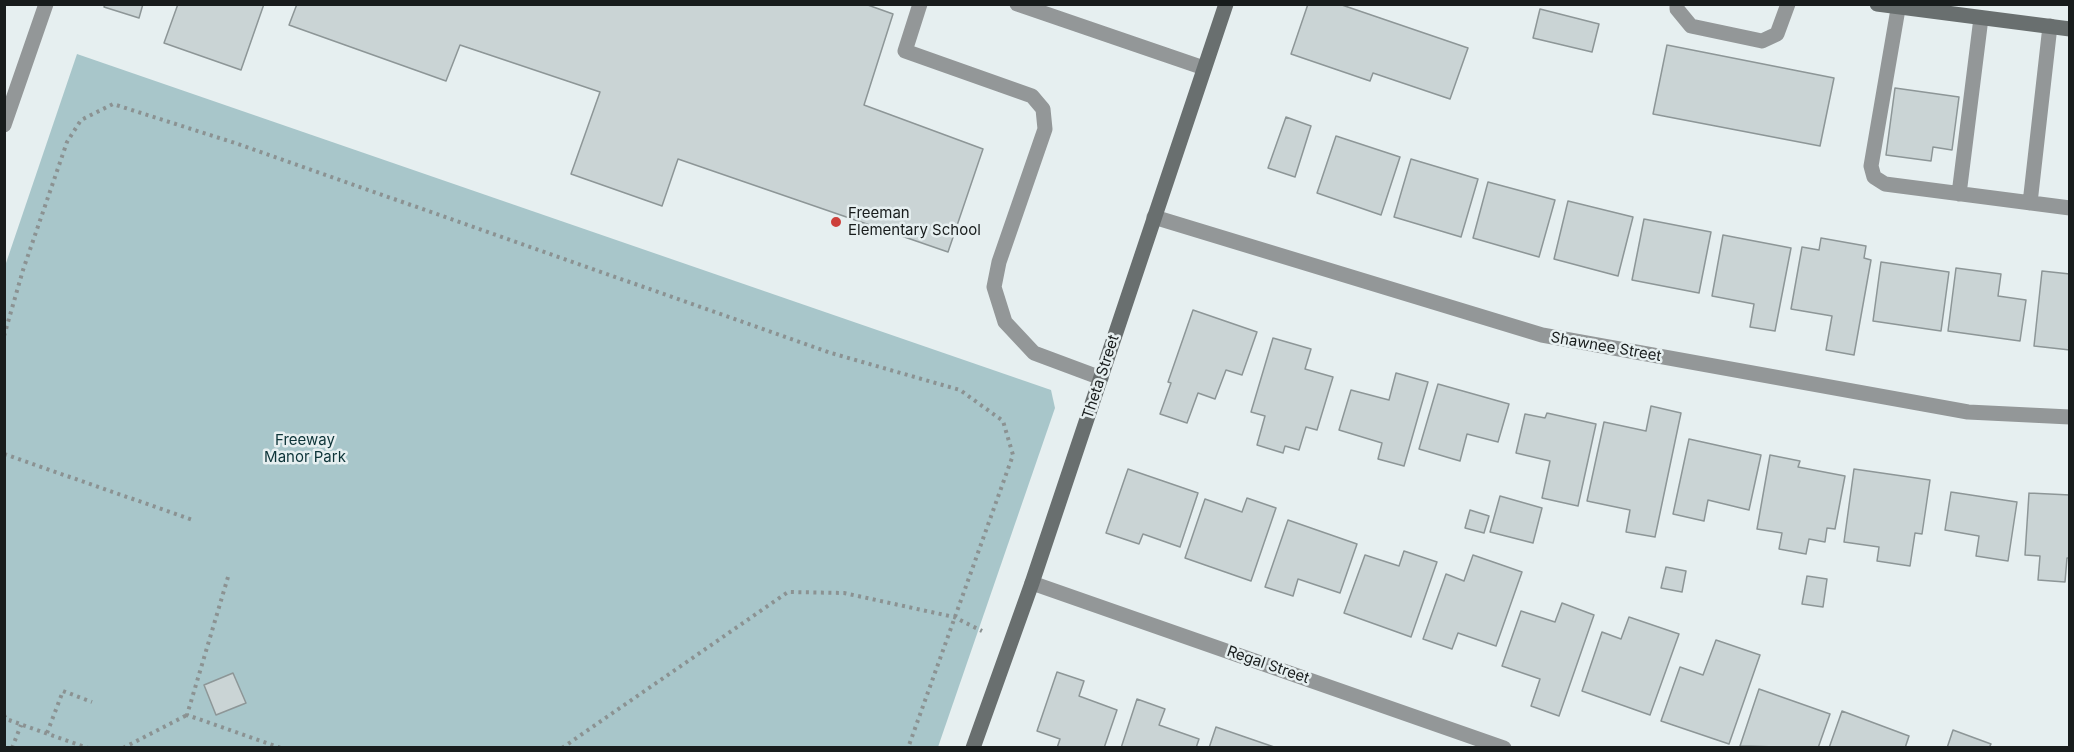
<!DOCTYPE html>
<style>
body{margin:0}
#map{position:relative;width:2074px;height:752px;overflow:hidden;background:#e6eff0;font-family:Inter,sans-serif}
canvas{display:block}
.frame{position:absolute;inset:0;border:6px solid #181c1c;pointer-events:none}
</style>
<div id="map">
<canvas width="2074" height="752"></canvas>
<div class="frame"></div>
</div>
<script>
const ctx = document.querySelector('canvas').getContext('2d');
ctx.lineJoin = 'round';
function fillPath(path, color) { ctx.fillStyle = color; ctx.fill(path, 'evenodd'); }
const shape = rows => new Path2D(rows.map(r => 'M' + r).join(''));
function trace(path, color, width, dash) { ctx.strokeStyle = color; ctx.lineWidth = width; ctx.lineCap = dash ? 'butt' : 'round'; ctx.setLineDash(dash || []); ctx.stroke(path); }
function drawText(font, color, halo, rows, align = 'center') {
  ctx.font = font + ' Inter,sans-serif'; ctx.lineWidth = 5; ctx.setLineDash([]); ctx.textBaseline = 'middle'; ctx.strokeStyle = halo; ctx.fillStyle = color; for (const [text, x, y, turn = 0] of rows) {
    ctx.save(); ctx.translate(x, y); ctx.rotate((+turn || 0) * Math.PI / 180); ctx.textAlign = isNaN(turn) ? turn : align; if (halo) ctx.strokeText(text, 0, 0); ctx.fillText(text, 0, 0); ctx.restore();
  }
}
const green = shape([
 [77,54,1051,390,1055,408,938,747,5,748,5,266]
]);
const building = shape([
 [105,4,143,4,139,18,104,7,105,4],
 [178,4,264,4,241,70,164,43,178,4],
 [297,4,865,4,893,14,864,105,983,149,948,252,678,159,662,206,571,174,600,92,460,45,446,81,289,25,297,4],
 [1308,4,1339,4,1468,48,1450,99,1373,73,1370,81,1291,54,1308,4],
 [1540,9,1599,24,1592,52,1533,38,1540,9],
 [1667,45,1834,78,1820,146,1653,114,1667,45],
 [1895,88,1959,97,1952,150,1933,147,1931,161,1886,155,1895,88],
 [1286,117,1311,126,1295,177,1268,168,1286,117],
 [1336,136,1400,157,1381,215,1317,193,1336,136],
 [1411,159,1478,179,1461,237,1394,217,1411,159],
 [1488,182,1555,200,1539,257,1473,238,1488,182],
 [1568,201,1633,217,1618,276,1554,259,1568,201],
 [1644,219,1711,232,1699,293,1632,280,1644,219],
 [1723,235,1791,248,1775,331,1750,327,1754,304,1712,296,1723,235],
 [1821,238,1866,246,1864,258,1871,260,1854,355,1826,350,1832,316,1791,309,1802,247,1819,250,1821,238],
 [1881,262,1949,272,1941,331,1873,321,1881,262],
 [1956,268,2001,274,1998,296,2026,300,2020,341,1948,331,1956,268],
 [2042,271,2070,274,2070,350,2034,346,2042,271],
 [1193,310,1257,332,1242,375,1226,370,1215,399,1198,393,1187,423,1160,414,1171,383,1168,382,1193,310],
 [1273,338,1311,349,1305,369,1333,377,1317,430,1306,427,1299,450,1285,446,1283,453,1257,445,1265,416,1251,412,1273,338],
 [1396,373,1428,382,1404,466,1378,459,1382,443,1339,430,1351,390,1389,400,1396,373],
 [1438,384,1509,404,1498,442,1467,434,1460,461,1419,449,1438,384],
 [1651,406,1681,413,1655,537,1626,532,1630,510,1587,501,1604,422,1646,431,1651,406],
 [1547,413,1596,424,1578,506,1542,498,1550,461,1516,453,1525,414,1545,418,1547,413],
 [1689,439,1761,455,1749,510,1708,500,1704,521,1673,514,1689,439],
 [1770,455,1800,461,1798,467,1845,476,1835,529,1827,528,1825,542,1809,539,1806,554,1779,549,1782,533,1757,529,1770,455],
 [1128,469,1198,493,1180,547,1143,534,1139,544,1106,533,1128,469],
 [1854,469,1930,480,1922,534,1915,533,1910,566,1877,561,1879,547,1844,542,1854,469],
 [1951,492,2017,502,2008,561,1976,556,1979,536,1945,530,1951,492],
 [2029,493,2070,495,2070,558,2067,558,2065,582,2038,580,2040,556,2025,555,2029,493],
 [1500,496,1542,508,1533,543,1490,532,1500,496],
 [1247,498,1276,508,1251,581,1185,558,1205,499,1242,512,1247,498],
 [1470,510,1489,516,1484,533,1465,528,1470,510],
 [1288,520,1357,544,1340,593,1298,579,1293,596,1265,587,1288,520],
 [1404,551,1437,562,1411,637,1344,613,1365,555,1399,566,1404,551],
 [1473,555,1522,572,1496,646,1458,633,1452,649,1423,639,1446,574,1464,581,1473,555],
 [1666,567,1686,571,1682,592,1661,588,1666,567],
 [1807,576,1827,579,1823,607,1802,604,1807,576],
 [1562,603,1594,615,1559,716,1531,706,1540,679,1502,666,1521,611,1555,622,1562,603],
 [1629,617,1679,634,1650,715,1582,691,1602,632,1621,639,1629,617],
 [1716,640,1760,655,1729,744,1661,721,1680,667,1703,675,1716,640],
 [1057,672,1084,681,1079,696,1117,710,1104,748,1057,748,1060,739,1037,731,1057,672],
 [233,673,246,703,216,715,204,685,233,673],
 [1759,689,1830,714,1818,748,1740,746,1759,689],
 [1137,699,1165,709,1159,725,1199,739,1196,748,1121,748,1137,699],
 [1842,711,1909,736,1905,748,1829,748,1842,711],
 [1216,727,1277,748,1209,748,1216,727],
 [1953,730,1991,744,1989,748,1947,748,1953,730]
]);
const path = shape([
 [4,336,23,270,67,142,81,120,113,104,235,143,831,353,960,390,1003,421,1013,455,908,748],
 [4,454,193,520],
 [228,577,187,715,281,748],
 [4,715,6,719,88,748],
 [47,733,63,691,92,702],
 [12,748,21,725],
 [123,748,187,715],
 [562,748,788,592,844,593,954,617,982,631]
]);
const lane = shape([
 [920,4,905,51,1032,96,1043,109,1045,129,999,262,994,287,1005,322,1034,353,1101,378],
 [1017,4,1204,68],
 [1677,4,1677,9,1691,26,1762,41,1777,34,1788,4],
 [1898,9,1871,166,1874,177,1885,184,2070,208],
 [1959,194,1981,18],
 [2030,203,2050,26]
]);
const street = shape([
 [4,125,46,4],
 [1154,217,1542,335,1968,412,2070,417],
 [1032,583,1504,748]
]);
const secondary = shape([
 [1877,4,2070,29],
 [973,748,1032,583,1226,4]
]);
const markers = [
 [836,222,6,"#cd3f3a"]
];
const poiNames = [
 ["Freeman",848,213],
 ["Elementary School",848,230]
];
const streetNames = [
 ["Shawnee Street",1606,347,10],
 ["Theta Street",1101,377,-72],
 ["Regal Street",1268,665,19]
];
const parkNames = [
 ["Freeway",305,440],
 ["Manor Park",305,457]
];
fillPath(green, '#a8c6ca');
fillPath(building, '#cad4d5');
trace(building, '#8d9697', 1.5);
trace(path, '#8b9292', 4, [3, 4.5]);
trace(lane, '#939798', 15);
trace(street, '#939798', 15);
trace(secondary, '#696f6f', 15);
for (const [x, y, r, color] of markers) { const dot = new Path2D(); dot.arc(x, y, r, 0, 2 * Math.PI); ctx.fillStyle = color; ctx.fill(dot); trace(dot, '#e6eff0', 2); }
drawText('15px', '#181c1c', '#e6eff0', poiNames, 'left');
drawText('15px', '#181c1c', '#e6eff0', streetNames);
drawText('15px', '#0d3438', '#e6eff0', parkNames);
</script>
